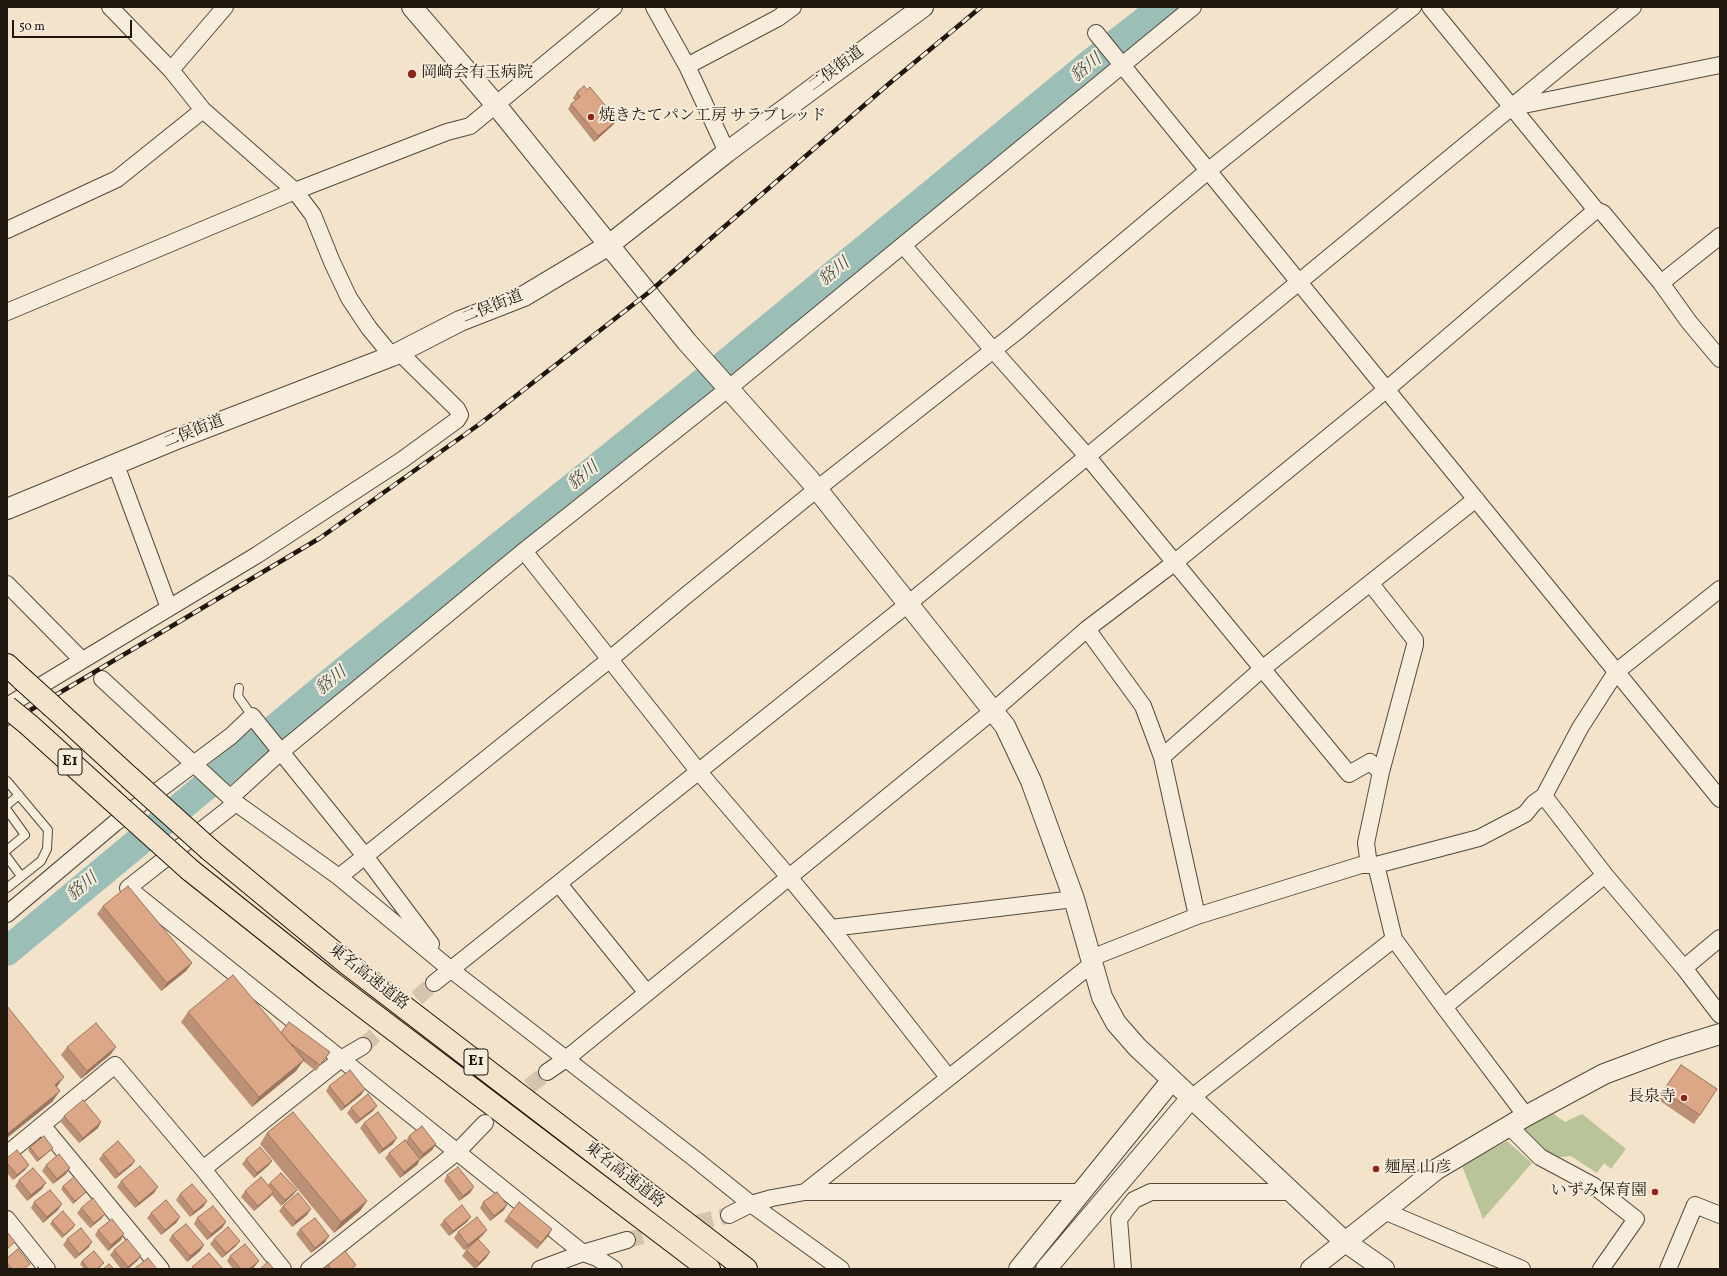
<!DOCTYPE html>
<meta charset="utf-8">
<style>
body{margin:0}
#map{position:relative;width:1727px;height:1276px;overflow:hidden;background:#f3e3ca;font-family:Vollkorn,serif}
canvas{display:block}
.frame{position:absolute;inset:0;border:8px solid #1f160e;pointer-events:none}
.scale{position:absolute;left:12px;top:20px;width:120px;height:18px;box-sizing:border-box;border:2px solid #1f160e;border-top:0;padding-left:5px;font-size:12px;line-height:14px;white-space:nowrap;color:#1f160e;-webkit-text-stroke:3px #f7eddd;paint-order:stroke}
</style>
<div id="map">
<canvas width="1727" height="1276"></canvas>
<div class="frame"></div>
<div class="scale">50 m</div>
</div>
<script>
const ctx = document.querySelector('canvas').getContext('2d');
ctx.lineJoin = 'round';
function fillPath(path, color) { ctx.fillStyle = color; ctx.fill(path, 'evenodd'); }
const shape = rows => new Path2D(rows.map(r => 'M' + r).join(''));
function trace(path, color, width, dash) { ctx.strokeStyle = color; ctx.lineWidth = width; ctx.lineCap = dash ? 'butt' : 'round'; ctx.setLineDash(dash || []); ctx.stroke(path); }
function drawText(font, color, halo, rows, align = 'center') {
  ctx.font = font + ' Vollkorn,"Noto Serif JP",serif'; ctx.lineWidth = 4; ctx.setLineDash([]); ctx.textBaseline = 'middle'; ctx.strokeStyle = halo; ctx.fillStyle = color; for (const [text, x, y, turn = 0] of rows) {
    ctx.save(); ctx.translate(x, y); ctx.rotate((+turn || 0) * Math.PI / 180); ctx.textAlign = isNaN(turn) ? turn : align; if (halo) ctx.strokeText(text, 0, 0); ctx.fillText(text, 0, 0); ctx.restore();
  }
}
const green = shape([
 [1552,1113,1565,1122,1582,1114,1626,1149,1611,1169,1604,1163,1597,1173,1571,1156,1551,1158,1528,1135,1524,1127],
 [1507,1141,1532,1163,1483,1219,1462,1166]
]);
const river = shape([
 [7,951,342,673,695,389,1090,64,1163,7]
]);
const minorTunnel = shape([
 [363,1046,434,983],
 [492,1117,547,1072],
 [627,1240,729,1215]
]);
const service = shape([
 [239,688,238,696,252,716],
 [7,781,48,830,47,849,41,861,7,888],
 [7,805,19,795],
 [7,810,25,835,7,850],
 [7,857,21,876]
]);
const minor = shape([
 [110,7,171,70,203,110,295,191,313,215,332,262,349,298,369,328,392,356],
 [654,7,687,66,727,152],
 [1430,7,1596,210,1603,213,1661,283,1689,322,1720,359],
 [1096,33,1720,799],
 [687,66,778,18,793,7],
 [171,70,225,7],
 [1514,107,1720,65],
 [7,230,117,179,203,110],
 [903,245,993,350,1087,456,1349,774,1370,762,1381,772],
 [1661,283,1720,236],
 [7,312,295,191,447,132,470,126,614,7],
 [524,551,699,772,789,877,831,928,948,1077],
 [7,584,82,660],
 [169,608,257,555,402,460,457,420,460,415,457,409,399,352],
 [1087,629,1143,706,1162,757,1197,916],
 [102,679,236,803,339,877,450,969,695,1159,751,1204,841,1269],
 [7,706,169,608,116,465],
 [1162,757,1262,669,1476,499],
 [1544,796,1605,875,1684,968,1720,1015],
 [230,798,277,755,524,551,729,388,1193,7],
 [236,803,128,888,583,1253,597,1258,614,1269],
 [1369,865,1366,843,1381,772,1415,645,1415,640,1371,584],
 [1376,865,1394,939,1444,1007,1526,1116],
 [339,877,609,660,683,598,817,489,1015,333,1209,170,1413,7],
 [559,884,647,993],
 [7,914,115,823,231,736,252,716,365,856,431,944],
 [831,928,1074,899],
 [1091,958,1197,916,1361,865,1376,865,1479,838,1525,814,1534,803,1544,796,1580,728,1616,672,1720,589],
 [1684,968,1720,938],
 [434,983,908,604,1633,7],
 [1444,1007,1605,875],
 [547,1072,566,1059,994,710,1087,629,1174,563,1387,389,1596,210],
 [1191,1098,1394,939],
 [42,1125,161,1269],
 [1509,1126,1540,1157,1594,1186,1636,1219,1601,1269],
 [7,1154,115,1065,203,1169],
 [805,1192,1092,964],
 [1384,1211,1522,1269],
 [729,1215,751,1204,772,1198,805,1192,1081,1192],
 [7,1219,47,1269],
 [283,1269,203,1169,341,1059,363,1046],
 [309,1269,457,1152,485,1123],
 [540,1269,583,1253,627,1240],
 [1123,1269,1119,1219,1134,1200,1151,1192,1292,1192],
 [1668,1269,1695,1205,1720,1215]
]);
const tertiary = shape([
 [412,7,496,105,687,342,809,479,1005,726,1031,781,1050,833,1074,899,1102,997,1116,1023,1137,1047,1344,1241,1384,1269],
 [7,509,174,440,392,356,460,321,524,296,609,245,727,152,923,7],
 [1019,1269,1172,1080],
 [1046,1269,1191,1098],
 [1311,1269,1437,1169,1526,1116,1604,1074,1668,1050,1720,1034]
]);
const motorway = shape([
 [7,665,22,679],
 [53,707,129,777],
 [29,725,111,799],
 [210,850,348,964,746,1269],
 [190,870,327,979,709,1269]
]);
const rail = shape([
 [7,724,320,538,481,423,648,293,891,82,981,7]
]);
const motorwayBridge = shape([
 [22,679,53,707],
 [7,707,29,725],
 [129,777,210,850],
 [111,799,190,870]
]);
const wall = shape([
 [577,92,617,120,613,125,594,142,568,109,571,104,575,101,573,98],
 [103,906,192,963,186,971,161,991,97,914],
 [188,1012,281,1033,330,1052,316,1071,303,1061,296,1071,252,1107,181,1022],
 [67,1047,116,1047,110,1055,81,1079,61,1055],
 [1681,1065,1717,1089,1694,1124,1657,1099],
 [329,1086,365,1089,361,1095,341,1111,326,1091],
 [351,1108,373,1111,356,1124,347,1113],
 [64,1116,98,1128,79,1143,60,1121],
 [364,1123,393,1144,379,1154,360,1128],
 [267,1133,367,1201,360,1211,334,1233,260,1144],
 [409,1136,436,1144,432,1150,420,1159,417,1165,400,1178,385,1158,389,1153,406,1141],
 [30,1147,53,1148,51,1150,37,1162,28,1150],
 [103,1154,135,1161,131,1166,115,1179,99,1159],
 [7,1158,25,1170,13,1180,7,1173],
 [246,1159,272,1161,268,1166,254,1178,242,1164],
 [46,1165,66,1174,53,1184,42,1171],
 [447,1175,470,1193,459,1201,444,1181],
 [19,1180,42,1189,27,1201,15,1186],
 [121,1181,154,1193,135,1208,117,1187],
 [270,1183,297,1190,293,1195,281,1206,272,1195,270,1197,254,1211,241,1197,245,1191,268,1185],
 [63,1186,86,1192,84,1194,73,1204,61,1189],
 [180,1194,207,1201,203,1207,190,1217,176,1200],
 [34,1202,58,1210,43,1223,31,1208],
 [483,1202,504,1210,490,1221,480,1208],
 [283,1206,307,1215,292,1227,279,1211],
 [81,1208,105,1214,101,1219,90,1228,77,1213],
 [151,1213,180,1217,176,1223,161,1235,147,1218],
 [508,1216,549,1235,537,1249,504,1221],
 [197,1218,226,1222,222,1228,207,1240,194,1224],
 [444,1220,467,1222,449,1236,440,1225],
 [52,1221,75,1225,73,1228,62,1238,50,1224],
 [300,1229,325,1242,311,1253,296,1234],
 [98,1230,121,1240,108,1251,95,1235],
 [458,1232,483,1235,478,1240,490,1252,486,1258,475,1269,462,1256,466,1250,474,1243,464,1250,454,1238],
 [172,1235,204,1245,200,1251,187,1262,169,1240],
 [67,1239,89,1247,75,1259,63,1245],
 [214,1239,236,1246,222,1258,210,1244],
 [114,1250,141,1256,137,1261,128,1269,121,1269,110,1255],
 [230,1256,255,1266,252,1269,233,1269,227,1261],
 [7,1258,27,1269,7,1269],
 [82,1261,102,1266,98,1269,84,1269,80,1264],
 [328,1265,354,1269,325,1269]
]);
const shadedWall = shape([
 [617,120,613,125,594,142,598,136],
 [192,963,186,971,161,991,167,983],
 [116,1047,110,1055,81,1079,87,1071],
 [304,1060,296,1071,252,1107,259,1097],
 [64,1077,56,1088,55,1085],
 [365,1089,361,1095,341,1111,345,1106],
 [60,1091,52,1102,7,1138,7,1134],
 [377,1106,373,1111,356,1124,360,1119],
 [101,1122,98,1128,79,1143,83,1138],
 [397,1138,393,1144,379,1154,383,1149],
 [436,1144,432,1150,420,1160,423,1154],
 [53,1148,51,1150,37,1162,39,1159],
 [420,1159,417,1165,400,1178,404,1172],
 [135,1161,131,1166,115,1179,119,1174],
 [272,1161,268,1166,254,1178,257,1173],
 [29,1165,25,1170,13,1180,17,1175],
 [70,1168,66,1174,53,1184,57,1179],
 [46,1183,42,1189,27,1201,31,1195],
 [158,1187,154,1193,135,1208,139,1203],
 [474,1187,470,1193,459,1201,463,1196],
 [297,1190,293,1195,281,1206,285,1200],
 [86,1192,84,1194,73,1204,75,1201],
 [274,1192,270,1197,254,1211,258,1206],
 [207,1201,203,1207,190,1217,194,1212],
 [367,1201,360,1211,334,1233,341,1222],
 [62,1204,58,1210,43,1223,47,1217],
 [507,1205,504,1210,490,1221,494,1216],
 [311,1209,307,1215,292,1227,296,1221],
 [105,1214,101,1219,90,1228,94,1223],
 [180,1217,176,1223,161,1235,165,1230],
 [471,1217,467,1222,449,1236,453,1231],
 [226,1222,222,1228,207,1240,211,1234],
 [75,1225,73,1228,62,1238,64,1235],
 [552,1229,549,1235,537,1249,541,1243],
 [487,1230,483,1235,464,1250,468,1245],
 [124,1234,121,1240,108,1251,111,1245],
 [329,1236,325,1242,311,1253,315,1248],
 [240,1241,236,1246,222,1258,226,1253],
 [92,1242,89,1247,75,1259,79,1254],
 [204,1245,200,1251,187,1262,190,1256],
 [490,1252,486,1258,475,1269,479,1263],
 [141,1256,137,1261,128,1269,126,1269,128,1267],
 [259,1261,255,1266,252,1269,249,1269]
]);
const building = shape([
 [584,86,587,90,590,87,617,120,598,136,571,104,580,97,577,92,584,86],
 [128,886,192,963,167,983,103,906,128,886],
 [233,975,304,1060,259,1097,188,1012,233,975],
 [7,1006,64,1077,55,1085,60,1091,7,1134,7,1006],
 [289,1022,330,1052,320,1065,290,1043,281,1033,289,1022],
 [96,1023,116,1047,87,1071,67,1047,96,1023],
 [1681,1065,1717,1089,1700,1115,1663,1091,1681,1065],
 [350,1070,365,1089,345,1106,329,1086,350,1070],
 [368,1094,377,1106,360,1119,351,1108,368,1094],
 [83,1100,101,1122,83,1138,64,1116,83,1100],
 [293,1112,367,1201,341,1222,267,1133,293,1112],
 [378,1112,397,1138,383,1149,364,1123,378,1112],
 [422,1126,436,1144,423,1154,409,1136,422,1126],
 [44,1136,53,1148,39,1159,30,1147,44,1136],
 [405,1140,420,1159,404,1172,389,1153,405,1140],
 [118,1141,135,1161,119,1174,103,1154,118,1141],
 [260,1147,272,1161,257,1173,246,1159,260,1147],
 [17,1150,29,1165,17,1175,7,1163,7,1158,17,1150],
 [59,1154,70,1168,57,1179,46,1165,59,1154],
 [140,1166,158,1187,139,1203,121,1181,140,1166],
 [458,1167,474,1187,463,1196,447,1175,458,1167],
 [33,1168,46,1183,31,1195,19,1180,33,1168],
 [281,1173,297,1190,285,1200,270,1183,281,1173],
 [74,1177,86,1192,75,1201,63,1186,74,1177],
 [261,1177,274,1192,258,1206,245,1191,261,1177],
 [192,1184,207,1201,194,1212,180,1194,192,1184],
 [50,1190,62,1204,47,1217,34,1202,50,1190],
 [497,1192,507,1205,494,1216,483,1202,497,1192],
 [298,1193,311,1209,296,1221,283,1206,298,1193],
 [93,1198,105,1214,94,1223,81,1208,93,1198],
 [166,1200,180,1217,165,1230,151,1213,166,1200],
 [519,1202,552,1229,541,1243,508,1216,519,1202],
 [462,1205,471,1217,453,1231,444,1220,462,1205],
 [213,1206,226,1222,211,1234,197,1218,213,1206],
 [63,1211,75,1225,64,1235,52,1221,63,1211],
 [477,1217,487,1230,468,1245,458,1232,477,1217],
 [315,1218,329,1236,315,1248,300,1229,315,1218],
 [112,1219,124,1234,111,1245,98,1230,112,1219],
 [186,1224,204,1245,190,1256,172,1235,186,1224],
 [228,1227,240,1241,226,1253,214,1239,228,1227],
 [81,1228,92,1242,79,1254,67,1239,81,1228],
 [7,1232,15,1242,7,1249,7,1232],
 [127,1239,141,1256,128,1267,114,1250,127,1239],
 [478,1239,490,1252,479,1263,466,1250,478,1239],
 [245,1244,259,1261,249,1269,241,1269,230,1256,245,1244],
 [18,1249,30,1264,24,1269,12,1269,7,1263,7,1258,18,1249],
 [94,1251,104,1263,97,1269,88,1269,82,1261,94,1251],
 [345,1251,356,1265,351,1269,331,1269,328,1265,345,1251],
 [209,1253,223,1269,193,1269,192,1267,209,1253],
 [148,1258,157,1269,134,1269,148,1258],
 [268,1262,274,1269,260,1269,268,1262],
 [109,1264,114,1269,103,1269,109,1264],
 [38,1267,40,1269,36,1269,38,1267]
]);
const markers = [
 [412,74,5,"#8f2418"],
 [591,117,4,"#8f2418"],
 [1684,1098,4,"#8f2418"],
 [1376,1169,4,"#8f2418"],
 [1655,1192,4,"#8f2418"]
];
const shields = [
 [70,762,24],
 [476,1062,24]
];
const shieldNames = [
 ["E1",70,762],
 ["E1",476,1062]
];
const streetNames = [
 ["二俣街道",837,70,-37],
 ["二俣街道",493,308,-22],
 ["二俣街道",194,433,-22],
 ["東名高速道路",368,978,38],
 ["東名高速道路",624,1176,38]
];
const poiNames = [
 ["岡崎会有玉病院",421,74],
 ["焼きたてパン工房 サラブレッド",599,117],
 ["長泉寺",1676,1098,"right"],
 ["麺屋 山彦",1384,1169],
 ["いずみ保育園",1647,1192,"right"]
];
const waterNames = [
 ["貉川",1087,69,-39],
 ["貉川",835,273,-39],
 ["貉川",584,477,-39],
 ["貉川",332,682,-39],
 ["貉川",83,888,-40]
];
fillPath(green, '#b9c498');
trace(river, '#9bbeb7', 29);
trace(minorTunnel, '#d3c4ae', 16, [16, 8]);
trace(service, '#54493d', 10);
trace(minor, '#54493d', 18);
trace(tertiary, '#54493d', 22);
trace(motorway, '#1f160e', 24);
trace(service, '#f7eddd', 8);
trace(minor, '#f7eddd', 16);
trace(tertiary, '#f7eddd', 20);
trace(motorway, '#f3e3ca', 22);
trace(rail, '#1f160e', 4.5);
trace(rail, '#f7eddd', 3, [9]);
trace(motorwayBridge, '#1f160e', 24, []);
trace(motorwayBridge, '#f3e3ca', 22);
fillPath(wall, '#bc9074');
fillPath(shadedWall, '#99755e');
fillPath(building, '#dba787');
trace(building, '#99755e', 1);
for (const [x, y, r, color] of markers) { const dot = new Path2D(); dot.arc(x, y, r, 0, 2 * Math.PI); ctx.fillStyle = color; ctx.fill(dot); trace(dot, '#f7eddd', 1.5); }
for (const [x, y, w] of shields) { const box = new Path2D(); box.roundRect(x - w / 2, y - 13, w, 26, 3); ctx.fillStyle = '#f7eddd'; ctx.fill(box); trace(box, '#1f160e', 1); }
drawText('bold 15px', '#1f160e', null, shieldNames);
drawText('16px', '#1f160e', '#f7eddd', streetNames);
drawText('16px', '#1f160e', '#f7eddd', poiNames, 'left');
drawText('italic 17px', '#4a5149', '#f7eddd', waterNames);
</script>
